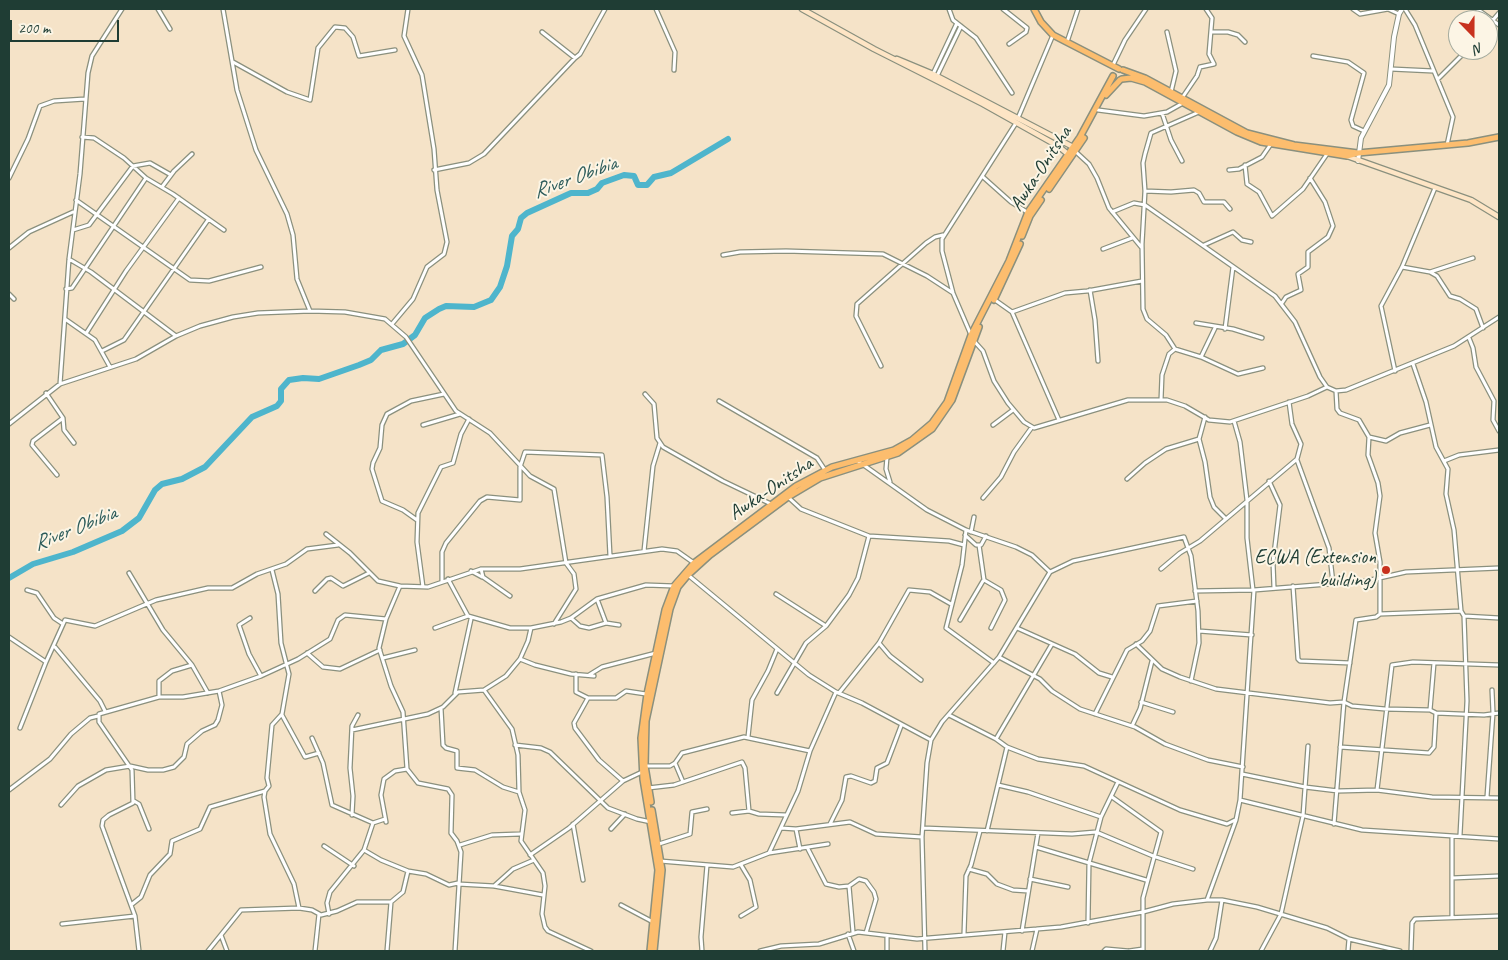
<!DOCTYPE html>
<style>
body{margin:0}
#map{position:relative;width:1508px;height:960px;overflow:hidden;background:#f5e3c8;font-family:Caveat,sans-serif}
canvas{display:block}
.frame{position:absolute;inset:0;border:10px solid #1f3d34;pointer-events:none}
.north{position:absolute;left:1448px;top:10px;width:50px;height:50px;box-sizing:border-box;background:#fcf5e5;border:1px solid #a4ab9e;border-radius:50%;rotate:158deg;font-size:14px;font-weight:700;line-height:20px;text-align:center;color:#1f3d34}
.north::after{content:'';display:block;margin:auto;width:18px;height:22px;background:#c8321e;clip-path:polygon(50% 0,100% 100%,50% 72%,0 100%)}
.scale{position:absolute;left:10px;top:20px;width:109px;height:22px;box-sizing:border-box;border:2px solid #1f3d34;border-top:0;padding-left:6px;font-size:15px;line-height:18px;white-space:nowrap;color:#1f3d34;-webkit-text-stroke:4px #fcf5e5;paint-order:stroke}
</style>
<div id="map">
<canvas width="1508" height="960"></canvas>
<div class="frame"></div>
<div class="north">N</div>
<div class="scale">200 m</div>
</div>
<script>
const ctx = document.querySelector('canvas').getContext('2d');
ctx.lineJoin = 'round';
const shape = rows => new Path2D(rows.map(r => 'M' + r).join(''));
function trace(path, color, width, dash) { ctx.strokeStyle = color; ctx.lineWidth = width; ctx.lineCap = dash ? 'butt' : 'round'; ctx.setLineDash(dash || []); ctx.stroke(path); }
function drawText(font, color, halo, rows, align = 'center') {
  ctx.font = font + ' Caveat,sans-serif'; ctx.lineWidth = 4; ctx.setLineDash([]); ctx.textBaseline = 'middle'; ctx.strokeStyle = halo; ctx.fillStyle = color; for (const [text, x, y, turn = 0] of rows) {
    ctx.save(); ctx.translate(x, y); ctx.rotate((+turn || 0) * Math.PI / 180); ctx.textAlign = isNaN(turn) ? turn : align; if (halo) ctx.strokeText(text, 0, 0); ctx.fillText(text, 0, 0); ctx.restore();
  }
}
const river = shape([
 [9,578,33,564,73,552,122,531,139,518,155,490,162,484,182,479,205,467,252,417,277,406,281,401,281,389,289,380,303,378,319,379,359,365,371,360,381,350,403,344,415,335,425,318,439,309,446,306,474,307,491,300,500,287,507,266,512,236,518,229,521,218,527,213,571,193,588,193,597,189,602,183,624,175,634,176,638,185,647,185,654,177,671,173,728,139]
]);
const minor = shape([
 [158,9,170,29],
 [223,9,237,90,256,150,287,214,293,235,297,279,310,311],
 [656,9,675,52,674,70],
 [949,9,953,20,976,38,1012,93],
 [1003,9,1027,28,1026,32,1009,44],
 [1353,9,1360,14,1388,9,1399,14],
 [1405,9,1415,25,1453,117,1447,145],
 [1477,9,1499,25],
 [1488,26,1499,13],
 [542,32,575,58,580,54,605,9],
 [1167,32,1176,71,1171,92],
 [1211,32,1228,32,1238,35,1245,42],
 [1067,42,1078,9],
 [1313,56,1348,62,1364,73,1351,120,1353,126,1364,131],
 [233,62,287,92,310,100,318,48,335,27,345,28,353,37,359,56,395,50],
 [1113,65,1125,40,1146,9],
 [1391,69,1433,71],
 [933,74,957,23],
 [937,76,961,26],
 [1438,79,1467,50],
 [1182,98,1197,76,1200,67,1214,64,1209,54,1212,18,1206,9],
 [1098,110,1144,116,1167,112,1183,103],
 [1199,112,1151,133,1145,154,1143,163,1145,191,1142,244,1143,309,1147,319,1166,335,1175,349,1201,357,1238,374,1263,368],
 [1162,113,1171,140,1182,161],
 [1018,118,1053,35],
 [82,137,94,138,124,158,146,178,173,194,224,230],
 [1076,152,1089,164,1097,178,1109,208,1142,248],
 [1245,165,1247,184,1259,192,1272,216,1303,189,1327,154],
 [434,170,469,163,484,154,575,58],
 [1229,170,1239,169,1262,157,1271,144],
 [983,177,1011,202,1027,212],
 [9,178,28,139,40,106,54,101,85,99],
 [162,187,174,171,192,154],
 [1145,191,1171,192,1194,190,1199,193,1204,202,1224,202,1230,209],
 [76,200,190,280,209,281,261,267],
 [1112,212,1134,203,1145,205,1275,296,1295,322,1320,377,1327,387,1336,391,1346,390,1454,346,1499,317],
 [73,230,89,225,133,166,150,163,171,175],
 [1204,245,1233,232,1242,240,1251,242],
 [9,248,29,232,73,212],
 [1103,249,1132,238],
 [723,255,740,252,786,251,883,254,927,276,953,293],
 [69,259,91,272,176,336],
 [1402,267,1430,272,1437,276,1450,296,1460,299,1476,309,1483,328],
 [1430,272,1473,258],
 [66,289,72,288,146,178],
 [1090,290,1095,320,1098,361],
 [9,294,14,299],
 [995,300,1012,312,1059,420],
 [1282,303,1286,297,1301,290,1298,274,1308,267,1308,252,1328,237,1333,226,1325,202,1310,178],
 [1012,312,1065,293,1087,291,1142,281],
 [65,319,95,340,110,367],
 [1196,323,1233,329,1262,338],
 [392,324,413,299,427,267,444,254,447,242,437,190,434,149,422,75,404,36,408,9],
 [1225,329,1233,267],
 [87,332,126,271,179,198],
 [971,335,953,293,942,251,942,239,1016,123],
 [1469,338,1473,348,1476,367,1494,401,1493,420,1499,431],
 [974,341,983,351,994,381,1008,403,1024,422,1034,428,1128,400,1167,400,1185,406,1209,420,1230,422,1308,396,1327,387],
 [102,351,124,340,208,220],
 [1201,357,1215,328],
 [1413,364,1426,402,1436,447,1448,469,1446,494,1454,530,1461,611,1464,616,1467,701,1460,835],
 [881,366,856,316,857,304,926,243,935,237,943,235],
 [1395,371,1381,306,1402,267,1435,188],
 [60,384,69,259,80,174,88,73,92,56,122,9],
 [1336,391,1337,409,1340,413,1359,420,1369,437,1368,455,1378,483,1380,496,1375,533,1380,562,1380,614],
 [46,393,63,418,33,441,32,445,57,475],
 [645,394,654,404,657,438,663,447,723,481,771,504],
 [1161,400,1162,375,1169,354,1175,349],
 [719,401,817,458,825,470],
 [1205,417,1199,439,1205,462,1210,497,1214,507,1226,519],
 [63,418,64,430,74,443],
 [1234,421,1240,442,1247,500,1247,538,1253,590],
 [9,424,60,384,136,359,176,336,200,326,233,317,258,313,310,311,345,312,385,319,406,337,456,411,490,433,530,476,554,489,566,563,574,574,576,589,554,624],
 [423,425,460,414],
 [993,425,1013,410],
 [1369,437,1386,441,1400,433,1430,425],
 [887,457,886,469,890,482],
 [1297,460,1329,548,1333,583],
 [858,461,927,510,966,530,1016,547,1032,555,1050,572],
 [1444,461,1459,455,1499,450],
 [1127,479,1145,463,1166,449,1199,439],
 [1269,481,1280,505,1273,562,1274,588],
 [788,497,801,509,869,536,949,541,964,545],
 [983,498,1001,477,1014,452,1032,427],
 [417,520,403,510,382,501,372,469,373,463,380,448,382,425,387,414,411,401,444,394],
 [966,530,962,565,946,628,994,663],
 [971,532,974,517],
 [326,534,350,553,378,581,400,586,428,587,481,569,520,569,662,549,677,551,694,563],
 [965,535,976,545,981,545,986,536],
 [979,545,984,580,1001,590,1005,600,991,628],
 [644,551,653,466,660,443],
 [481,569,483,577,510,596],
 [1161,569,1180,553,1200,541,1297,459,1301,444,1292,424,1289,402],
 [272,570,278,594,281,643,289,674,282,714,272,725,267,778,269,786,265,791,264,797,270,834,294,884,299,908],
 [471,571,482,577],
 [129,573,163,630,192,665,208,693],
 [688,575,809,675,836,692,862,703,931,740],
 [448,579,468,616,510,628,531,628,561,622,571,618,597,599,646,585,674,586],
 [442,582,442,552,446,543,480,501,487,497,520,500,520,467,525,452,602,455,607,497,610,556],
 [400,586,386,619,379,648,391,686,403,712,407,769,418,783,448,789,452,795,451,833,457,841,461,852,455,951],
 [1293,586,1298,659,1300,661,1350,663],
 [423,587,417,542,418,513,441,467,453,463,461,434,469,419],
 [27,590,37,593,54,618,63,624],
 [315,591,327,579,331,578,343,586,369,573],
 [1195,591,1254,590,1366,581,1406,572,1499,568],
 [776,594,826,626],
 [597,599,606,623],
 [1464,616,1499,618],
 [250,618,239,625,249,654,261,676],
 [571,618,580,626,589,628,606,623,619,625],
 [960,620,983,581],
 [435,628,468,616],
 [1017,628,1075,654,1099,673,1112,677],
 [1199,631,1252,635],
 [9,637,46,662],
 [879,643,890,656,921,680],
 [1136,644,1162,669,1180,677,1216,689,1330,703,1344,702,1352,706,1385,709,1430,710,1436,713,1484,715,1499,713],
 [55,647,100,701,105,711],
 [307,653,323,667,340,669,380,650],
 [999,657,1040,679,1052,691,1080,709,1135,727,1165,744,1208,760,1243,767],
 [383,658,415,650],
 [520,659,535,665,571,674,594,676],
 [576,674,576,692,588,698,616,698,626,691,646,694],
 [589,675,602,667,656,653],
 [484,690,512,729,518,755,519,792,525,810,521,841,543,873,545,886,542,914,545,927,548,931,591,951],
 [455,693,471,619],
 [777,693,806,643,826,626,849,595,858,578,869,536],
 [839,693,879,643,909,590,930,592,951,604],
 [159,697,159,681,172,671,192,665],
 [588,698,574,723,575,728,599,760,623,781],
 [1141,702,1173,712],
 [441,708,443,745,446,748,457,751,457,768,475,770,503,787,519,792],
 [1430,710,1434,663],
 [1095,714,1127,650,1142,641,1150,631,1158,606,1197,601],
 [282,715,305,757,319,753],
 [949,715,996,739,1007,747,1038,759,1084,766,1180,810,1227,824,1235,820],
 [1132,726,1140,709,1152,661],
 [20,728,46,662,65,620,95,626,156,600,208,588,232,588,257,574,286,564,307,549,338,545],
 [352,730,428,714,443,707,458,692,484,690,506,676,520,659,528,641,531,628],
 [748,737,752,700,768,671,777,649],
 [312,738,323,763,332,805,373,823,385,819],
 [996,739,1052,644],
 [515,745,541,748,550,752,608,808,637,819,651,822],
 [1340,747,1429,753,1434,747,1436,713],
 [675,763,683,782],
 [646,766,670,766,675,763,682,753,744,737,810,751],
 [1242,774,1305,787,1338,791,1377,790,1432,797,1499,798],
 [998,785,1028,792,1101,817],
 [648,788,674,785,742,762,745,768,749,811],
 [9,790,50,759,71,734,90,718,98,716],
 [1377,790,1392,665,1413,662,1499,665],
 [1112,797,1161,832,1143,898,1143,951],
 [1487,797,1493,713,1492,690],
 [1240,800,1362,830,1499,839],
 [134,801,139,804,149,829],
 [61,805,78,786,106,770,130,766,148,770,163,770,174,767,184,757,187,744,202,731,215,725,218,720,222,705,219,691],
 [732,813,749,811,759,814,786,815],
 [352,815,353,796,350,768,352,726,358,715],
 [386,822,381,795,384,779,395,771,407,769],
 [573,824,583,880],
 [830,824,842,800,846,777,851,776,871,783,875,781,877,768,887,763,901,726],
 [1334,824,1344,702,1356,620,1376,617,1380,614,1461,611],
 [781,828,796,829,850,822,876,834,922,837],
 [923,828,1072,834,1096,832,1153,856,1193,869],
 [611,829,625,814],
 [796,829,800,849],
 [987,831,1007,747],
 [1452,836,1452,916],
 [659,844,690,834,692,812,707,809],
 [460,845,492,835,520,834],
 [324,846,354,866],
 [1036,847,1146,880],
 [808,849,826,884,839,887,849,886,859,879,866,881,874,892,876,899,866,933],
 [364,850,381,860,408,871,426,874,449,885,458,883],
 [769,853,828,844],
 [530,855,569,828,623,781,642,772],
 [660,861,733,867,769,853,798,791,810,751,836,692],
 [741,865,750,880,756,907,741,916],
 [969,869,987,874,997,884,1013,890,1028,891],
 [1452,878,1499,876],
 [1030,879,1068,887],
 [458,884,494,886,543,895],
 [494,886,513,869,534,860],
 [849,886,853,932],
 [1207,900,1236,820,1240,800,1254,590],
 [131,905,141,897,150,875,170,854,172,841,200,829,210,807,265,791],
 [621,905,653,922],
 [329,914,327,903,330,892,364,850,373,823],
 [1088,923,1089,863,1101,817,1118,782],
 [62,924,135,916],
 [1022,931,1038,833],
 [848,934,854,951],
 [964,934,966,876,971,865,980,831],
 [221,935,227,951],
 [139,951,135,916,102,826,103,820,109,815,133,803,132,770,99,722,99,714,159,697,183,697,219,691,261,676,298,659,330,639,338,620,345,615,386,619],
 [208,951,241,910,299,908,312,910,321,915,337,911,357,902,391,902,403,892,408,871],
 [315,951,319,914],
 [387,951,391,902],
 [702,951,701,937,707,865],
 [760,951,781,946,819,944,858,932,917,939,1061,927,1143,912,1173,904,1207,900,1222,900,1257,907,1327,928,1349,939,1400,951],
 [887,951,887,937],
 [925,951,922,837,927,763,931,740,942,722,999,657,1050,572,1073,561,1184,537,1191,556,1198,611,1199,643,1191,681],
 [1003,951,1005,932],
 [1032,951,1037,929],
 [1104,951,1106,949,1128,951],
 [1129,951,1143,949],
 [1210,951,1216,938,1222,900],
 [1261,951,1281,914,1303,816,1308,746],
 [1348,951,1349,939],
 [1411,951,1412,923,1415,919,1499,916]
]);
const tertiary = shape([
 [1358,161,1361,138,1389,85,1394,37,1399,14,1402,9]
]);
const secondary = shape([
 [802,9,874,49,983,104,1058,146,1069,155],
 [897,59,933,74,1075,148],
 [1347,156,1471,200,1499,217]
]);
const primary = shape([
 [1034,9,1041,22,1053,35,1119,69],
 [1123,70,1145,78,1247,133,1294,145,1358,153,1468,143,1499,137],
 [1122,79,1131,78,1145,82,1237,132,1261,142,1347,156,1358,153],
 [1106,95,1120,80],
 [1049,189,1084,138],
 [1022,236,1030,216,1041,200],
 [994,300,1020,244],
 [651,802,645,766,646,721,670,609,678,587,688,575,710,555,788,497,820,478,898,453,932,429,952,400,979,327],
 [652,810,662,870,654,951],
 [650,951,658,870,643,779,641,738,647,694,665,610,674,586,694,563,796,486,832,467,894,450,912,440,932,423,947,402,971,335,1009,261,1028,212,1080,137,1113,76]
]);
const markers = [
 [1386,570,5,"#c8321e"]
];
const streetNames = [
 ["Awka-Onitsha",1041,169,-57],
 ["Awka-Onitsha",771,489,-34]
];
const poiNames = [
 ["ECWA (Extension",1376,558],
 ["building)",1376,581]
];
const waterNames = [
 ["River Obibia",575,178,-20],
 ["River Obibia",75,529,-22]
];
trace(river, '#4eb5cc', 6);
trace(minor, '#8a907e', 5.5);
trace(tertiary, '#8a907e', 6);
trace(secondary, '#8a907e', 7);
trace(primary, '#8a907e', 8);
trace(minor, '#fff', 3);
trace(tertiary, '#fff', 4);
trace(secondary, '#fee5c5', 4.5);
trace(primary, '#fcbd6e', 5);
for (const [x, y, r, color] of markers) { const dot = new Path2D(); dot.arc(x, y, r, 0, 2 * Math.PI); ctx.fillStyle = color; ctx.fill(dot); trace(dot, '#fcf5e5', 2); }
drawText('20px', '#1f3d34', '#fcf5e5', streetNames);
drawText('20px', '#1f3d34', '#fcf5e5', poiNames, 'right');
drawText('italic 21px', '#2b5b5a', '#fcf5e5', waterNames);
</script>
